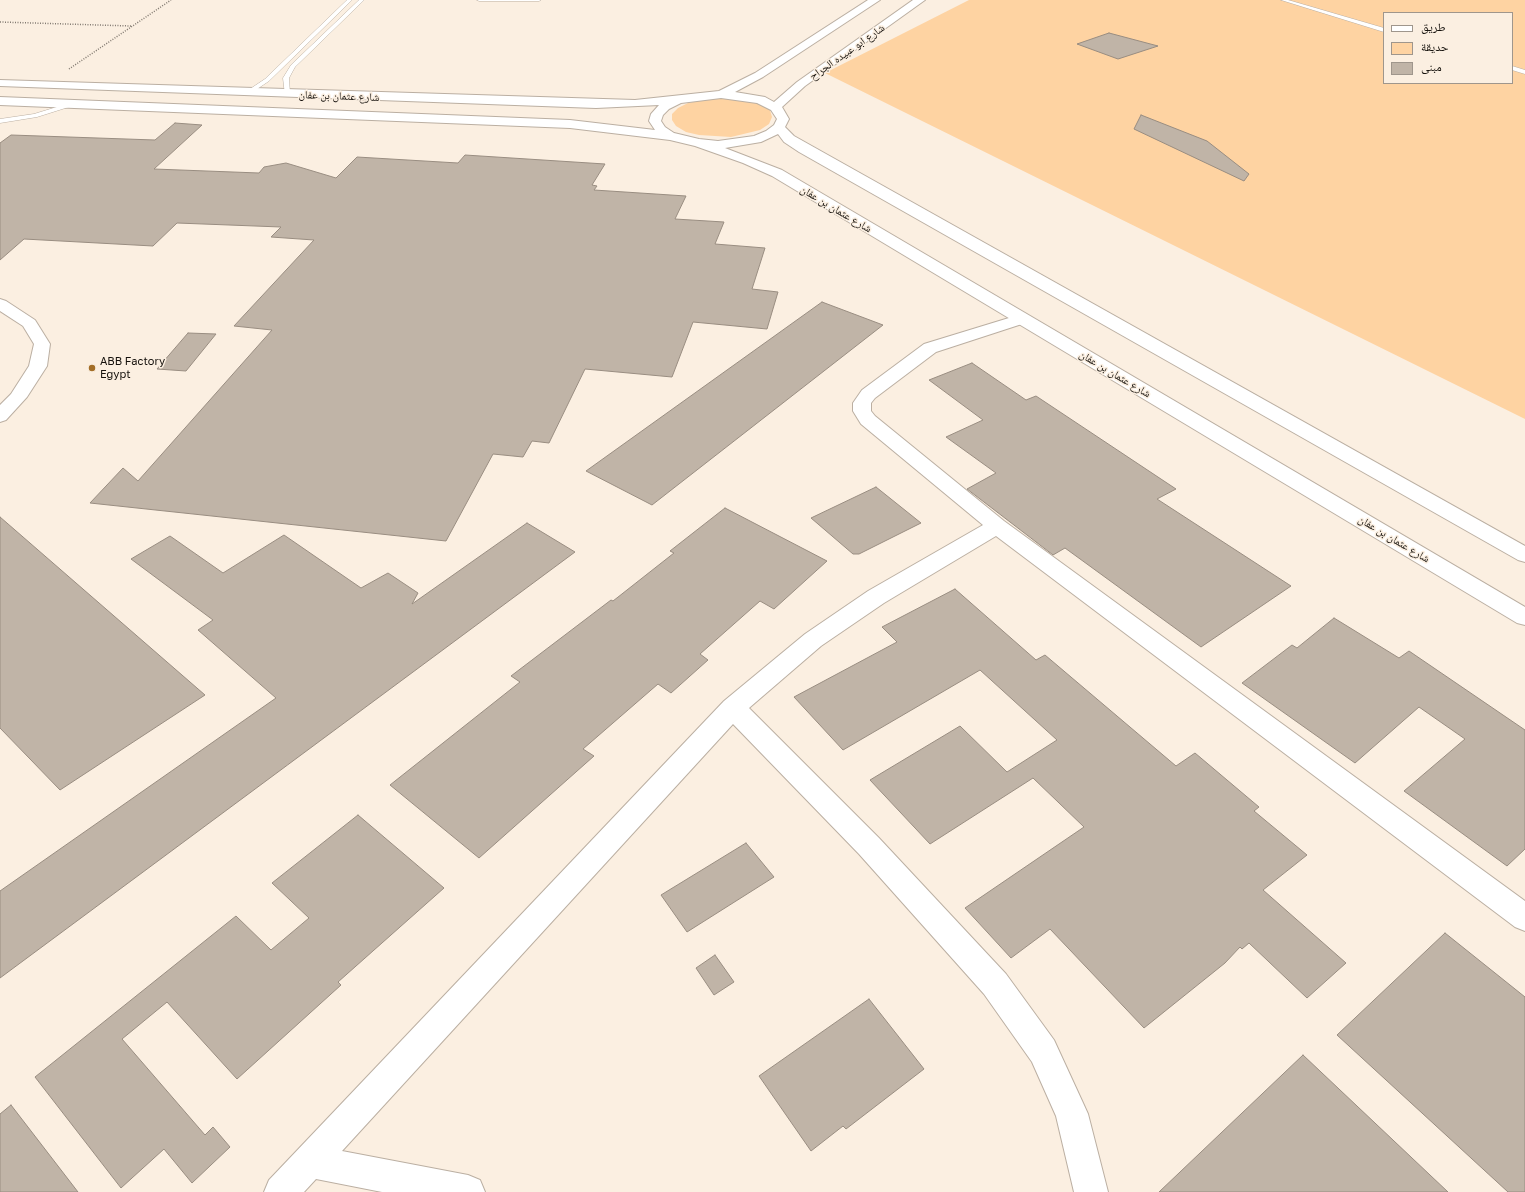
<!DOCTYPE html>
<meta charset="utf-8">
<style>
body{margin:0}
#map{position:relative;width:1525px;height:1192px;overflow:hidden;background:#fbefe1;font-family:"Golos Text","Noto Naskh Arabic",sans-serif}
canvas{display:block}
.legend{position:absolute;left:1383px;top:12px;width:130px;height:72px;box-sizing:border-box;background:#fbefe1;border:1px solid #9f968c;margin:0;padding:5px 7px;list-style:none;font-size:12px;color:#15110c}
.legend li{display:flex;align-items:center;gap:8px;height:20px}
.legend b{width:20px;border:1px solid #9f968c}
</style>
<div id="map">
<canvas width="1525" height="1192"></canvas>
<ul class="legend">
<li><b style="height:5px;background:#fff"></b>طريق</li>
<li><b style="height:11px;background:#fed3a2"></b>حديقة</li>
<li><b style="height:11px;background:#c0b4a7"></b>مبنى</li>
</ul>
</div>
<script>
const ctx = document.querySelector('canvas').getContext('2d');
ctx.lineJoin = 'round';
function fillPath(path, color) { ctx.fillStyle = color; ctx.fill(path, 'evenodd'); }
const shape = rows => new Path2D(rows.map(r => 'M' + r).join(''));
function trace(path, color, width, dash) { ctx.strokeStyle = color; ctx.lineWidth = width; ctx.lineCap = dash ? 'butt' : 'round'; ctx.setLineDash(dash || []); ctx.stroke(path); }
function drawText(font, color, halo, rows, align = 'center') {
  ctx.font = font + ' "Golos Text","Noto Naskh Arabic",sans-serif'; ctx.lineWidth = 3; ctx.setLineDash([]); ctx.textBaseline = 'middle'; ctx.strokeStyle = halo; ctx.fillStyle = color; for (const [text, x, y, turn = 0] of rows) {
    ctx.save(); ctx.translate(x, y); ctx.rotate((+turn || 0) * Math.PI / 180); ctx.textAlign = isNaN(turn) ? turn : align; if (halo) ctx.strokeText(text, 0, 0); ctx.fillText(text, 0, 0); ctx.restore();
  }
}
const green = shape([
 [969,0,1525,0,1525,419,825,73],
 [1384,13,1512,13,1512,83,1384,83],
 [718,97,750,100,762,105,770,110,772,117,769,124,760,130,731,137,699,135,686,132,676,126,672,120,672,114,678,108,688,103]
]);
const building = shape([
 [1109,33,1158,46,1118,59,1077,44,1109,33],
 [1141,115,1207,141,1249,174,1244,181,1134,129,1141,115],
 [175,123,202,125,154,169,259,173,264,167,286,163,336,178,357,157,458,163,465,155,605,164,592,185,597,186,594,190,686,196,675,219,724,222,715,244,765,248,752,289,778,292,767,329,693,322,672,377,585,369,549,443,532,441,523,457,493,454,446,541,90,503,123,468,138,481,272,330,234,326,314,240,271,237,281,227,177,223,153,246,24,239,0,260,0,143,11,135,155,140,175,123],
 [822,302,883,325,652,505,586,471,822,302],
 [188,333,216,334,186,371,157,369,188,333],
 [972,363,1026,400,1036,396,1176,489,1157,499,1291,586,1201,647,1065,548,1053,555,967,489,996,473,946,437,983,420,929,380,972,363],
 [876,487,921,523,859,554,853,554,811,518,876,487],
 [725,508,827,561,774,609,760,601,700,654,708,660,671,693,658,684,583,749,594,756,479,858,390,785,520,682,511,676,611,600,613,601,674,553,670,551,725,508],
 [0,517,205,695,60,790,0,728,0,517],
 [527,523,575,552,0,978,0,891,276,698,198,630,213,620,131,559,170,536,223,573,284,535,361,588,388,573,418,593,412,604,527,523],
 [955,589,1036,660,1045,655,1176,766,1195,753,1259,807,1254,811,1307,855,1263,890,1346,963,1307,998,1249,943,1242,949,1240,947,1225,963,1144,1028,1050,929,1011,958,965,908,1084,827,1033,778,930,844,870,780,960,726,1007,772,1057,740,980,670,843,750,794,697,897,642,882,627,955,589],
 [1334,618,1399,658,1409,651,1525,730,1525,849,1507,866,1404,791,1465,739,1419,707,1355,763,1242,683,1292,645,1297,648,1334,618],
 [358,815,444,888,338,982,341,985,237,1079,167,1002,122,1039,205,1135,213,1127,230,1147,192,1183,164,1149,121,1188,35,1077,236,916,271,950,309,918,272,883,358,815],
 [746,843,774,877,687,932,661,895,746,843],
 [1445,933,1525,997,1525,1192,1508,1192,1337,1035,1445,933],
 [715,955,734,982,714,995,696,968,715,955],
 [869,999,924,1069,846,1129,843,1126,811,1151,759,1076,869,999],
 [1303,1055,1448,1192,1159,1192,1303,1055],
 [11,1105,78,1192,0,1192,0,1114,11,1105]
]);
const path = shape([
 [0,22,131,26],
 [69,69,171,0]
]);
const lane = shape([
 [347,0,352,0,269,81,251,93,247,93,247,91,265,79,347,0],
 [359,0,364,0,295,67,289,78,290,94,285,95,283,78,291,65,359,0],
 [477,0,541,0,539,1,479,1,477,0],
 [1281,0,1288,0,1384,28,1384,32,1281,0],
 [1512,66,1525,70,1525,74,1512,70,1512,66],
 [73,102,75,103,75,105,37,117,0,123,0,119,34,114,73,102]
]);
const street = shape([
 [0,299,6,301,35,320,50,344,47,366,27,397,6,420,0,422,0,405,11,394,29,366,34,344,23,326,0,311,0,299],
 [1022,314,1028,316,1030,319,1028,322,936,352,875,398,871,403,871,411,875,416,1004,521,1525,901,1525,931,1515,927,996,536,884,603,821,646,749,708,879,838,1006,974,1054,1040,1083,1103,1088,1114,1108,1192,1074,1192,1056,1116,1032,1062,984,994,859,854,733,724,342,1151,468,1175,480,1180,485,1192,382,1192,316,1179,304,1192,264,1192,269,1180,724,701,805,634,868,591,983,525,861,424,853,411,853,403,862,390,924,344,1022,314]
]);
const secondary = shape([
 [868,0,880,0,763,77,735,92,765,97,774,102,797,82,913,0,925,0,805,86,782,107,789,119,785,127,794,136,1525,546,1525,562,1518,560,799,152,784,142,778,134,761,142,725,148,782,170,1525,607,1525,625,1517,623,772,176,743,163,695,146,670,140,570,128,0,105,0,97,570,120,655,130,649,121,651,114,659,105,596,108,0,86,0,80,635,100,719,91,755,73,868,0],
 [721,98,757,103,771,110,777,119,774,125,766,131,754,136,718,141,699,139,674,133,665,127,661,121,663,115,669,109,681,103,721,98]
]);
const markers = [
 [92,368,4,"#a36e27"]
];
const farStreetnames = [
 ["شارع ابو عبيده الجراح",847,52,-35],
 ["شارع عثمان بن عفان",339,96,2],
 ["شارع عثمان بن عفان",836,209,31],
 ["شارع عثمان بن عفان",1115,374,31],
 ["شارع عثمان بن عفان",1394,539,31]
];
const farPoinames = [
 ["ABB Factory",100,362],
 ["Egypt",100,375]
];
fillPath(green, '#fed3a2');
fillPath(building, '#c0b4a7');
trace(building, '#998d81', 1);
trace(lane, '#bbafa2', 1);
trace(street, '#bbafa2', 2);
trace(secondary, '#bbafa2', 2);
trace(path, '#827a71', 1.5, [1, 1.5]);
fillPath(lane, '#fff');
fillPath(street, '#fff');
fillPath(secondary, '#fff');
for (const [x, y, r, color] of markers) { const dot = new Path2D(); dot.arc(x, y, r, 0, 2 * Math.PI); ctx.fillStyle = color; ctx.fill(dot); trace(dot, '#fbefe1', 1.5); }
drawText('11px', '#15110c', '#fbefe1', farStreetnames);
drawText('11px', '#15110c', '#fbefe1', farPoinames, 'left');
</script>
